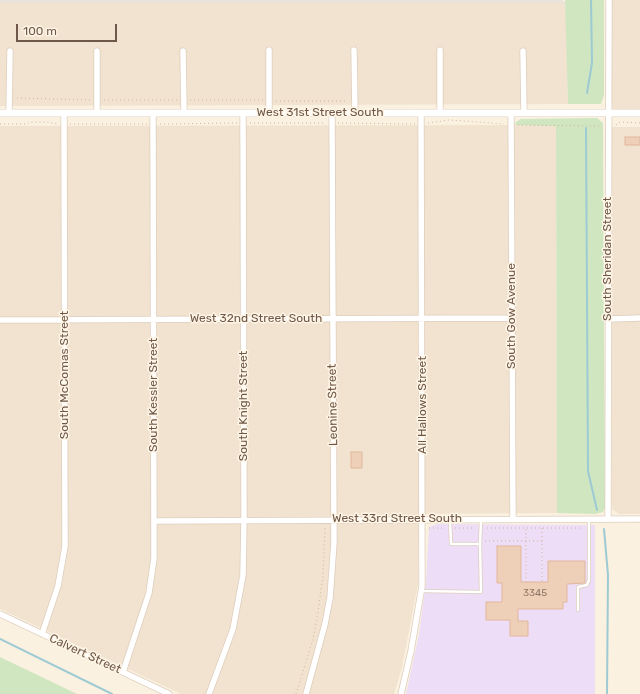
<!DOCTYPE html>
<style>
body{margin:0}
#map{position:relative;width:640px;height:694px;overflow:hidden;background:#faf1e0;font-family:Rubik,sans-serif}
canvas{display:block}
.scale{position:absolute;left:16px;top:24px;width:101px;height:18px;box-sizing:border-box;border:2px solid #6f5849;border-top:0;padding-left:5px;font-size:12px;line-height:14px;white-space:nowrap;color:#6f5849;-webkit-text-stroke:3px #fef5e6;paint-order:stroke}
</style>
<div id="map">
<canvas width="640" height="694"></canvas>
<div class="scale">100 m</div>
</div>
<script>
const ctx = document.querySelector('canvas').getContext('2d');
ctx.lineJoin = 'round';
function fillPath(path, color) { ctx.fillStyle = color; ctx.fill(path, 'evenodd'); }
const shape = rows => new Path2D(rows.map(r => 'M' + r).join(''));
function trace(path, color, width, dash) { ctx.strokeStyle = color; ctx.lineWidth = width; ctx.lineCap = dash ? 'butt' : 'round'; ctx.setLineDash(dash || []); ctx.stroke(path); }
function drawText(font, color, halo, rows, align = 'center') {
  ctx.font = font + ' Rubik,sans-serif'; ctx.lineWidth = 3; ctx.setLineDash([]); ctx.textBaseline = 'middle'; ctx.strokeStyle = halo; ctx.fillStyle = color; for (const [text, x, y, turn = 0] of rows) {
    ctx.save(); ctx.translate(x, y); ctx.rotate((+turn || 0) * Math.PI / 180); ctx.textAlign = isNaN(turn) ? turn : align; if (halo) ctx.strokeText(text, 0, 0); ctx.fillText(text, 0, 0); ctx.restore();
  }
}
const residential = shape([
 [607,0,640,0,640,113,608,113],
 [0,3,566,3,568,104,0,106],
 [556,125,557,513,419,514,418,584,402,667,394,694,181,694,0,609,0,126],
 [612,127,640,127,640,514,619,514,613,510,612,505]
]);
const industrial = shape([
 [0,0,562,0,566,3,0,3]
]);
const education = shape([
 [437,524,595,525,595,694,406,694,419,634,426,581,429,527]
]);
const green = shape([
 [565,0,604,0,604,95,601,104,568,104],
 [597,118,603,123,603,128,605,508,603,512,595,514,557,513,556,126,515,125,516,122,521,119],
 [0,657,77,694,0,694]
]);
const stream = shape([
 [587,93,592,63,591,0],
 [586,128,588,471,597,510],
 [604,529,608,575,607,694],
 [0,639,112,694]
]);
const building = shape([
 [625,137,640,137,640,145,625,145,625,137],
 [351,452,362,452,362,468,351,468,351,452],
 [497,546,521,546,521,582,548,582,548,561,585,561,585,583,567,584,567,602,563,602,563,609,518,609,518,621,528,621,528,636,510,636,510,620,486,620,486,602,502,602,502,583,497,583,497,546]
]);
const path = shape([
 [17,98,91,100],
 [104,100,177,100],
 [190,100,263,100],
 [276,101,348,101],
 [250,123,325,123],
 [338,123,415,124],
 [428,123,449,120,504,124],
 [0,124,27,124,30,122,48,122,57,124],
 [70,124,147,124],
 [160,124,237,123],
 [518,125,602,126],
 [616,125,620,122,640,123],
 [429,528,445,528],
 [455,528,475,528],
 [487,528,583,528],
 [542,528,542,582],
 [485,541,542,541],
 [526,582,526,528],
 [296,694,313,639,318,612,323,575,325,526]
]);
const service = shape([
 [450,520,451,544,480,544,481,520],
 [422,591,481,592,480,544],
 [578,610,578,587,587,585,589,580,589,519]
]);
const minor = shape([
 [269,50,269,113],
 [354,50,355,113],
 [183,51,184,113],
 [523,51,524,113],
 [9,113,10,51],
 [97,113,97,51],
 [440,113,440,50],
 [511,113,513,519],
 [609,319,640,318],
 [0,320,512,318],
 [608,519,609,0],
 [155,521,640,519],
 [0,614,169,694],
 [42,634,58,586,65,546,64,113],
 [123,672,149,593,154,558,153,113],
 [209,694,233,629,243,575,244,520,243,113],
 [306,694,325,624,330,598,334,542,332,113],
 [401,694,411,651,422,586,421,113]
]);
const tertiary = shape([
 [0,113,640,113]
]);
const numberNames = [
 ["3345",535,593]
];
const streetNames = [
 ["West 31st Street South",320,113],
 ["South Sheridan Street",608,259,-90],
 ["South Gow Avenue",512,316,-90],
 ["West 32nd Street South",256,319],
 ["South McComas Street",65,375,-90],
 ["South Kessler Street",154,395,-90],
 ["Leonine Street",333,405,-91],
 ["All Hallows Street",423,405,-90],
 ["South Knight Street",244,406,-90],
 ["West 33rd Street South",397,519],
 ["Calvert Street",85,654,25]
];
fillPath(residential, '#f1e3cf');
fillPath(industrial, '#e9e2db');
fillPath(education, '#eeddf6');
fillPath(green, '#cfe6c0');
trace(stream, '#9dcad3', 2);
fillPath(building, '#eed0b9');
trace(building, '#e0b79b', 1);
trace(service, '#decdbd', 4);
trace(minor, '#decdbd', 7);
trace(tertiary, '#decdbd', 8);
trace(path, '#d2b39d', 1, [1, 3]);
trace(service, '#fff', 2.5);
trace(minor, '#fff', 5.5);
trace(tertiary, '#fff', 7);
drawText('10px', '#8f7665', null, numberNames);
drawText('12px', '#6f5849', '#fef5e6', streetNames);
</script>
